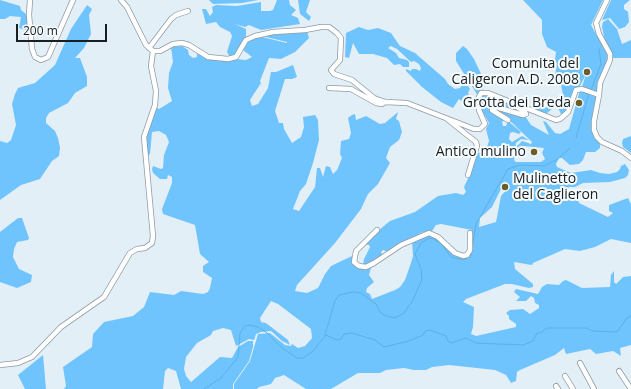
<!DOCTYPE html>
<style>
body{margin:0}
#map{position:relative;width:631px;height:389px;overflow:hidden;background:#e3eff7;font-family:"Open Sans",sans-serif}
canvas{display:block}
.scale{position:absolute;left:16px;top:24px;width:91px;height:18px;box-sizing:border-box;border:2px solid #191e21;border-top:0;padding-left:5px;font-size:12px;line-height:14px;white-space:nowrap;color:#191e21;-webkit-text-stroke:3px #f6fbfe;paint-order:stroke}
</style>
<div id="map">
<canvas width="631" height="389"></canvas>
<div class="scale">200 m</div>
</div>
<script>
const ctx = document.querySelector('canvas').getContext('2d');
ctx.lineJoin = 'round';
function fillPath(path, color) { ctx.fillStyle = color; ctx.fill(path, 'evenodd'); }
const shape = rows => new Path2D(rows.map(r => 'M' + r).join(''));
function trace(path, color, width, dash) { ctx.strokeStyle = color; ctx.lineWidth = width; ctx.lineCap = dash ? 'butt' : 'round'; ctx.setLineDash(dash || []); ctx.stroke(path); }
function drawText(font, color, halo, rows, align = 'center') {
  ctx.font = font + ' "Open Sans",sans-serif'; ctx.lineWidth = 4; ctx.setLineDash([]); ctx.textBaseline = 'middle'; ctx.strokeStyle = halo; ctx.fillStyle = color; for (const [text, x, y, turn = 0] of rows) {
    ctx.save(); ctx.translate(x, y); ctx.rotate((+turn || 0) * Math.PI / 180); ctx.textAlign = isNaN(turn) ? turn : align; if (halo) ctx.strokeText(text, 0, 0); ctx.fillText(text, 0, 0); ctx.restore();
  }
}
const forest = shape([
 [0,0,20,6,21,10,27,15,29,31,19,28,21,17,10,16,5,19,0,19],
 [209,0,258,0,242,3,213,4],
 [277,0,289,0,290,5,296,10,291,15,298,18,300,24,261,30,249,25,245,27,235,24,246,29,246,38,236,56,230,57,227,52,232,36,230,32,220,27,216,22,206,24,202,9,206,9,210,16,213,12,212,7,216,5,237,6,261,2,261,11,270,11,273,10],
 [298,0,310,0,306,12,311,17,309,21,300,14],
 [523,0,603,0,591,25,607,54,607,62,598,81,598,92,596,93,582,87,586,74,580,86,576,88,571,105,562,116,558,108,553,108,546,114,533,109,544,108,557,103,564,99,560,81,555,75,557,64,555,60,556,52,547,47,542,34,542,20],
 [611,0,630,0,624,5,624,9,628,12,629,22,625,27,619,29,610,18,602,20],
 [87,5,92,9,89,15,91,34,84,48,75,58,80,58,87,77,87,86,75,93,68,103,49,113,46,118,46,123,55,131,58,138,60,148,59,156,52,161,40,179,21,185,0,200,0,141,7,143,11,140,16,125,12,104,15,94,18,88,35,83,55,65,71,29],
 [608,19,617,29,622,44,631,40,631,58,613,58,605,41,602,27,603,22],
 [359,27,368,30,378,28,391,33,400,46,415,53,445,79,448,84,455,89,460,88,462,85,468,86,470,89,468,93,472,102,466,105,459,99,453,108,441,102,422,87,406,71,406,69,411,71,412,69,416,69,420,71,421,68,419,64,414,61,411,62,397,49,391,46,388,48,396,53,399,58,407,60,409,62,409,67,403,67,400,64,394,65,387,58,373,54,359,54,353,43,349,58,345,57,346,33],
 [307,31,309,38,295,52,281,59,269,58,260,81,261,83,250,100,252,106,258,104,268,88,271,72,276,72,293,65,297,77,292,79,285,79,275,111,279,123,283,123,284,129,292,143,301,137,304,127,303,117,315,115,318,120,319,140,313,163,306,184,300,191,293,209,299,211,315,187,317,168,320,168,323,177,326,166,330,167,333,174,337,170,342,158,340,154,341,141,349,139,351,133,348,118,352,115,355,114,356,120,366,116,380,124,385,123,398,112,396,119,399,121,402,132,399,140,390,147,386,158,390,163,378,184,368,194,361,209,335,243,297,285,295,291,307,293,318,288,325,274,331,266,352,256,359,265,372,264,369,275,374,282,367,288,366,292,370,294,372,299,395,290,400,287,405,280,411,263,413,256,412,241,428,232,458,253,467,254,471,243,472,230,441,224,436,225,432,231,423,232,388,252,383,250,381,252,383,256,367,264,363,265,364,259,370,247,369,245,362,244,390,221,415,212,438,196,456,193,463,195,466,192,464,187,472,170,476,155,487,147,489,141,486,129,489,123,482,111,480,102,481,96,484,94,510,103,524,113,496,105,490,110,492,113,505,120,502,122,503,126,506,126,508,121,521,132,519,134,513,132,510,133,509,139,512,142,522,136,529,140,521,139,516,143,515,151,516,154,514,160,516,162,541,162,545,159,542,153,544,148,524,146,516,151,517,146,522,141,531,144,532,142,508,119,494,109,525,116,531,125,549,135,543,121,546,122,555,133,560,134,569,129,580,90,596,97,592,118,597,140,600,144,600,148,595,152,586,152,583,160,579,164,570,165,562,158,559,158,556,164,557,167,571,173,591,170,600,173,609,174,617,172,620,169,621,166,625,164,629,170,628,175,625,178,610,182,583,183,575,187,569,187,565,192,568,196,581,192,584,194,578,199,579,203,608,217,613,213,609,211,609,205,628,198,631,204,631,243,611,239,595,247,580,251,565,249,533,263,532,265,514,262,515,269,533,284,533,287,529,288,512,284,505,284,466,299,463,302,474,307,473,327,471,334,476,336,516,327,516,324,509,319,509,316,506,313,510,310,523,309,530,314,539,308,539,305,535,303,534,298,531,296,526,301,516,301,520,297,514,292,516,289,538,294,542,287,547,284,559,285,563,281,566,280,582,288,610,287,611,275,614,271,614,282,616,284,623,277,631,276,631,345,620,348,621,356,613,351,596,354,590,349,566,354,564,348,555,355,520,370,517,372,516,381,511,383,506,375,495,370,449,365,432,367,426,370,414,370,404,368,386,370,380,373,358,373,331,389,306,389,284,375,275,378,271,384,259,387,257,389,234,389,234,384,250,361,258,334,270,333,285,345,291,346,292,344,298,348,305,346,312,338,311,329,278,304,271,301,260,318,261,322,266,323,288,340,290,345,282,341,271,331,261,332,256,334,254,340,249,339,236,346,231,330,223,328,213,331,211,335,197,343,186,357,184,369,186,376,191,382,220,357,232,358,238,347,248,341,253,341,253,347,249,361,233,384,233,389,181,389,176,371,168,368,165,371,163,389,64,389,66,386,63,367,92,347,93,334,104,322,133,316,144,307,150,292,174,295,181,291,203,294,208,292,210,288,212,278,203,272,203,266,209,262,200,254,195,225,163,214,162,209,172,183,172,177,168,175,167,179,160,179,153,173,152,169,153,166,161,169,163,168,164,155,169,142,166,135,159,131,152,132,150,154,147,156,145,137,154,116,156,107,159,109,172,101,168,88,169,73,173,62,171,47,182,46,188,50,189,55,193,58,197,57,197,52,204,56,246,60,252,57,243,50,247,40,258,36,287,43,287,42,262,36],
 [505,181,508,188,501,196,496,222,479,227,480,218,492,207],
 [463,46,467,49,474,59,483,78,485,86,478,96,456,61,456,53],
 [631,136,631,153,623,147,622,143,623,139],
 [18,218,22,218,29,238,28,240,17,242,14,249,13,257,19,269,32,275,31,282,17,288,0,282,0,232],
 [43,355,46,389,25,389,18,375]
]);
const stream = shape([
 [591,90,601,64,599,49],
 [576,138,589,93],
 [325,335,335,301,339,295,353,292,361,293,376,304,380,312,386,316,395,318,404,313,413,300,422,279,421,269,415,254,421,243,429,238,433,239,441,243,451,257,459,259,466,259,471,255,476,224,508,169,520,165,544,166,558,159,570,148],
 [204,389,221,378,238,357,240,333,245,326,250,325,258,327,266,332,282,348,297,358,303,358,312,352,326,335,337,340,341,339,344,334,352,333,375,340,384,347,409,341,423,335,425,331,430,330,446,336,448,341,451,343,466,338,476,343,523,345,533,341,537,333,540,333,547,328,586,328,593,331,617,332,627,318,631,316]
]);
const minor = shape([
 [30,0,29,15,32,49,35,57,41,60,48,57,73,0],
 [121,0,127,7,146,45,153,51,160,51,173,44,182,43,189,45,208,57,228,59,236,57,246,40,255,36,273,32,305,30,321,27,329,27,337,33,341,38,340,60,331,70,334,74,352,80,374,98,385,102,407,103,474,129,480,129,485,124,479,110,478,99,481,93,488,93,556,120,560,119,568,112,576,90,582,89,599,95,594,121,594,130,597,137,602,142,622,151,631,158],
 [149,48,171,19,176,15,188,11],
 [329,88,351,89,376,103,382,104,385,102],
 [599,95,600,83,610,60,610,54,599,34,596,23,607,0],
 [447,119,476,142,477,146,468,175],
 [508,120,492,110,496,107,523,115,526,114,525,112,512,104],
 [377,230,356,251,354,262,359,266,366,267,374,263,401,245,429,233,438,237,455,253,463,256,467,255,470,250,470,233],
 [580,363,594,389],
 [0,365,18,363,32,357,61,327,104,297,130,253,137,249,145,248,152,243,153,236,144,137,155,105,156,91,151,66,153,51],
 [619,371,631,389],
 [565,376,573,389],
 [556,386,558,389]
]);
const markers = [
 [587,72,4,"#695d29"],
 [579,103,4,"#695d29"],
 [534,152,4,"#695d29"],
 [505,187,4,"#695d29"]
];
const poiNames = [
 ["Comunita del",579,64],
 ["Caligeron A.D. 2008",579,80],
 ["Grotta dei Breda",571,103],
 ["Antico mulino",526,152],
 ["Mulinetto",513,179,"left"],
 ["del Caglieron",513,195,"left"]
];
fillPath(forest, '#70c4fd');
trace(stream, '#5bb0e8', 1);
trace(minor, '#8f9aa2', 6);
trace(minor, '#fff', 4.5);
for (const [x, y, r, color] of markers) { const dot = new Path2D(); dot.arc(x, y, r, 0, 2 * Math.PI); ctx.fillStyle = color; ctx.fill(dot); trace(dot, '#f6fbfe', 1.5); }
drawText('14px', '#191e21', '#f6fbfe', poiNames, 'right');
</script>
